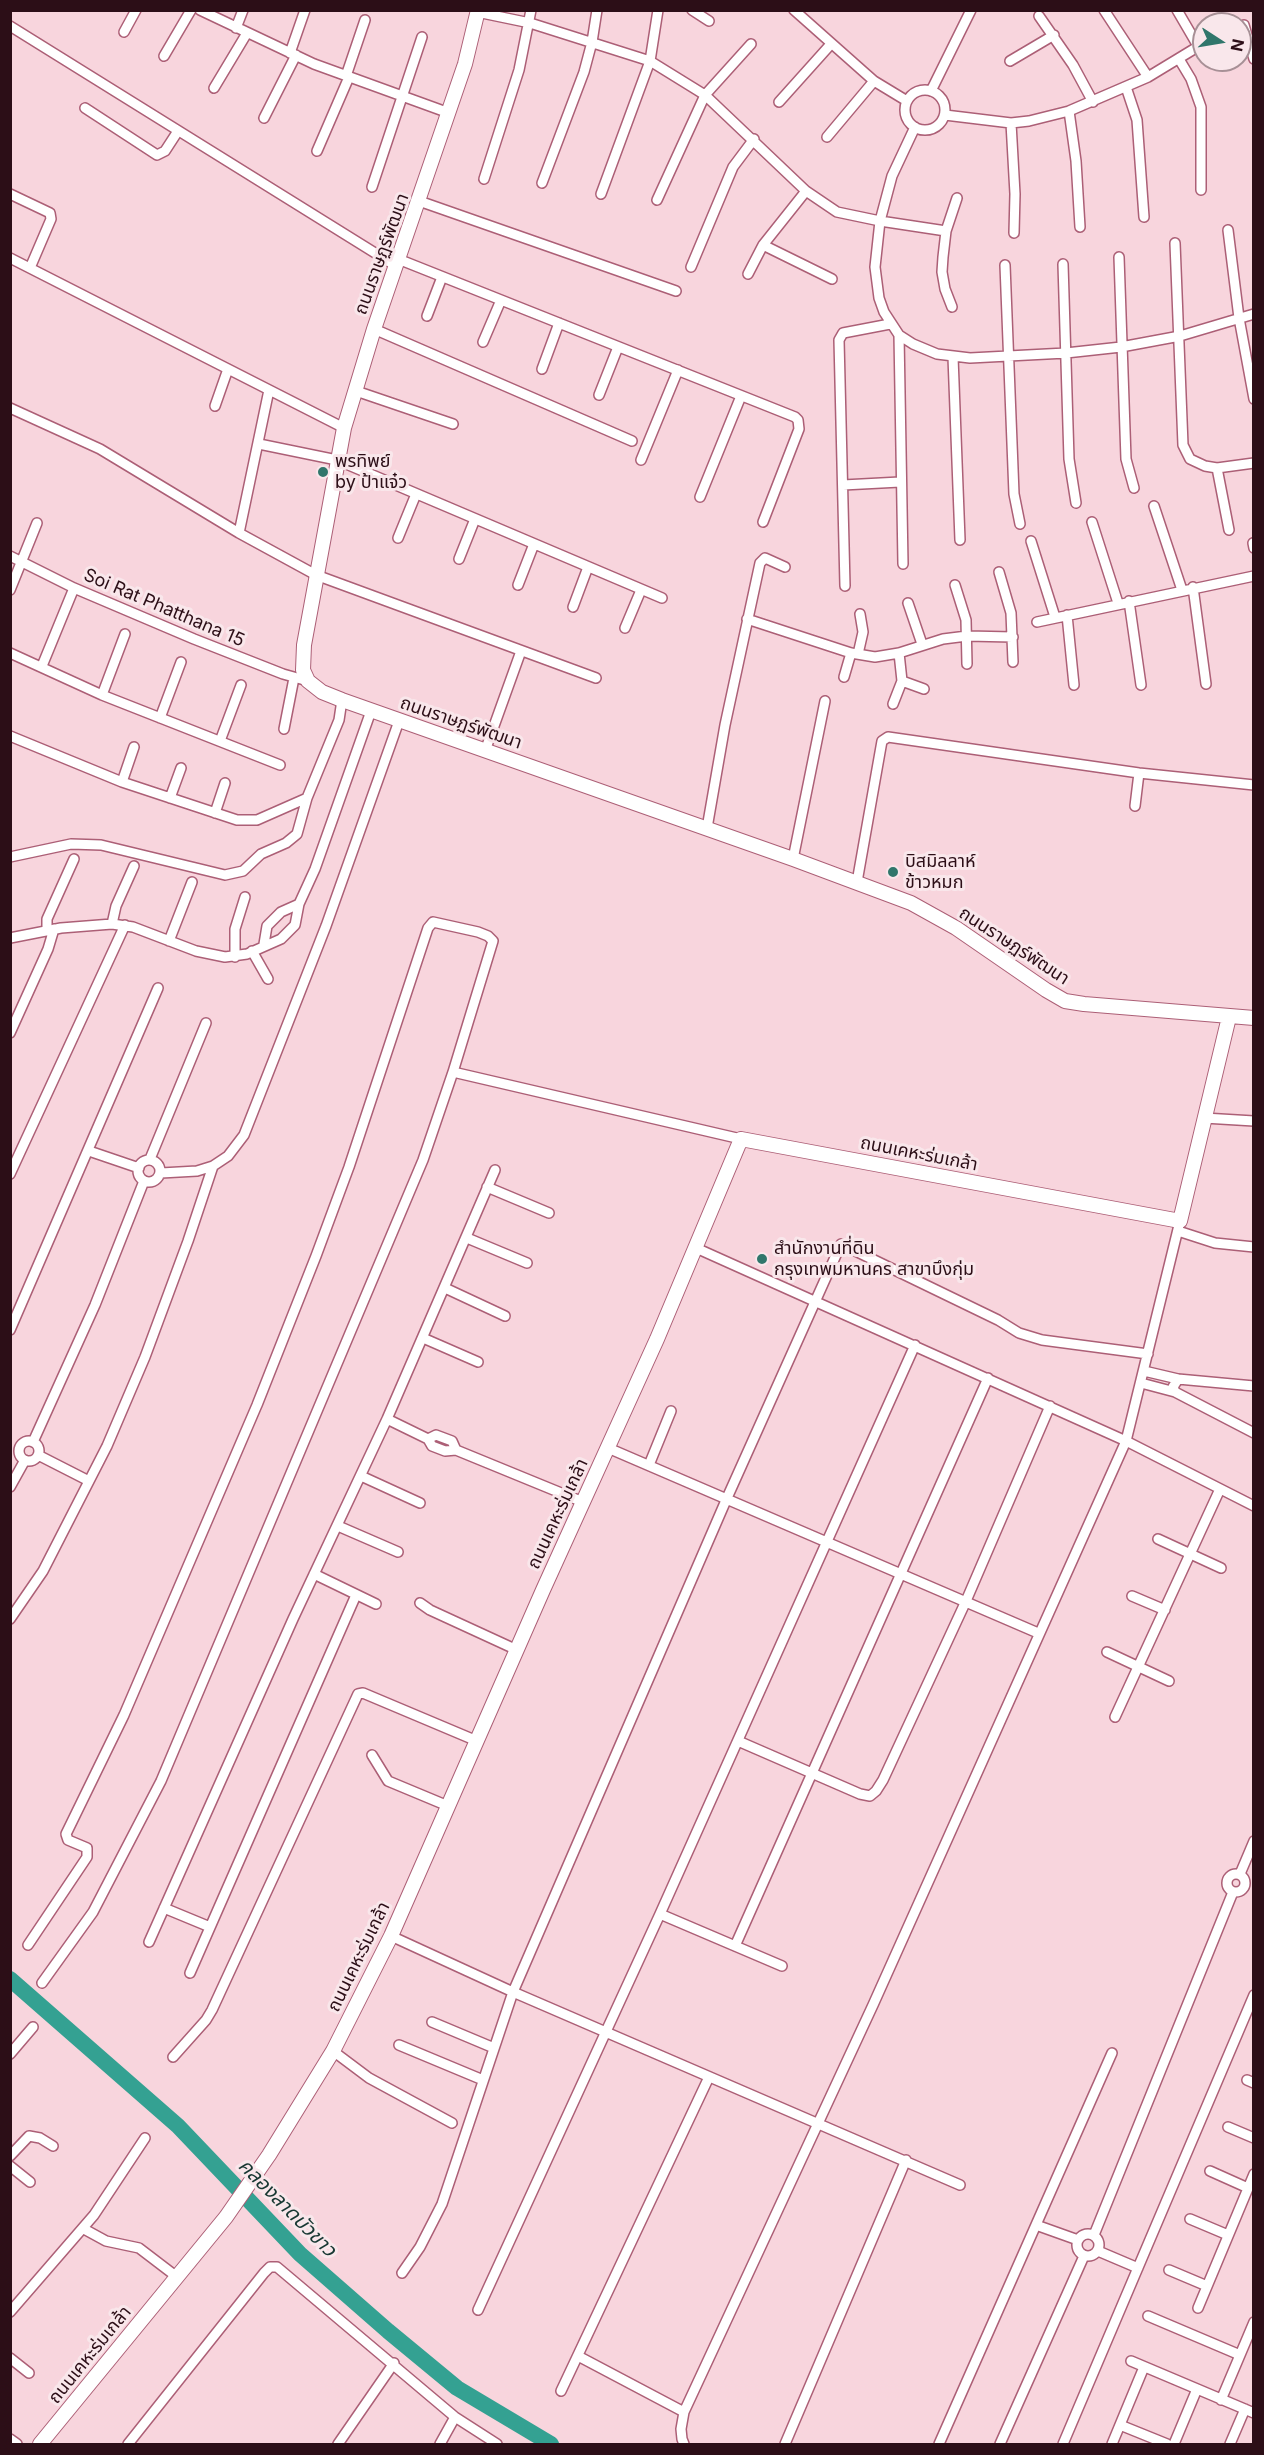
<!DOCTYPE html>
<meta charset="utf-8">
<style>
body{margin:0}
#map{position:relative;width:1264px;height:2455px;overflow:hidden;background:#f8d5dd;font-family:Inter,sans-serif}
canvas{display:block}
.frame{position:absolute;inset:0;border:12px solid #2c0e17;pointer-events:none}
.north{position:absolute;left:1192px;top:12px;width:60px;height:60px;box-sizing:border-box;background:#f9e7eb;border:2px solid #a79096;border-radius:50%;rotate:102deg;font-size:16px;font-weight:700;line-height:24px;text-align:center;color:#2c0e17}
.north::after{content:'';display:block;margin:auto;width:21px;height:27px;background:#30766b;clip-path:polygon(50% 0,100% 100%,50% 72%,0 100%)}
</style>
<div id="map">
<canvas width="1264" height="2455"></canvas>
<div class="frame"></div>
<div class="north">N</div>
</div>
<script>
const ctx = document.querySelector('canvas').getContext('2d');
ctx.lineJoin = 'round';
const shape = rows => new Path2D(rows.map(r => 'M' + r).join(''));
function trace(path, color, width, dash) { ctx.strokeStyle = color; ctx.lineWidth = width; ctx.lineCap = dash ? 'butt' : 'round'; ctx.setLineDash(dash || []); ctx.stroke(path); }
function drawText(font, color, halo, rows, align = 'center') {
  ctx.font = font + ' Inter,"Noto Sans Thai",sans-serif'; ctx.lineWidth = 6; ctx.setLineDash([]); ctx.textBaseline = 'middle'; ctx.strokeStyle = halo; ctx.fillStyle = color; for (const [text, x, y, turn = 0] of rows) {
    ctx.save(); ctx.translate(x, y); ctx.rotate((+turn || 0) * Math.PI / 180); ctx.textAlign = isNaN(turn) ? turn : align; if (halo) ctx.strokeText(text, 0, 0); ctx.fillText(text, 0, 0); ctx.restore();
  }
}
const river = shape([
 [10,1979,178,2126,300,2254,388,2331,457,2388,551,2444]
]);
const street = shape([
 [200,10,314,64,449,113],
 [692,10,709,21],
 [794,10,874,81,907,101],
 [1104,10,1148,77],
 [1177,10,1198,46],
 [477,12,530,23,650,61,705,95,806,191,837,212,880,221,946,231],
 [1039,16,1073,65,1093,102],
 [1244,25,1254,59],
 [10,26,396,266],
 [236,28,243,10],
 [124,32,136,10],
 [290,53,305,10],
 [164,56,191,10],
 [1179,59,1191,79,1201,107,1201,190],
 [1010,61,1054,35],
 [346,76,365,20],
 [1126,87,1137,120,1144,217],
 [214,88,247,33],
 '905 110a20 20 0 1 1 40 0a20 20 0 1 1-40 0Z',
 [931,91,971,10],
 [779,102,831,44],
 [85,108,157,155,165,151,178,131],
 [1069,111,1076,161,1080,227],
 [945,115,1011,123,1029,121,1069,111,1148,77,1204,43],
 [264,118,296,55],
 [1011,123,1015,194,1014,233],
 [915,127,892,176,880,221,875,267,879,298,884,312,899,335,913,344,937,354,970,358,1066,353,1121,347,1180,336,1254,314],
 [827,137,874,81],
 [317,151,349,77],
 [484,179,519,70,531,10],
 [542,183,584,72,592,42,597,10],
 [372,187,422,37],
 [10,194,50,213,51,219,30,268],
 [601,194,650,61,658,10],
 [657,200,705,95,751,44],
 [419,201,676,291],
 [1228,230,1239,318,1254,399],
 [1175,243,1183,445,1190,459,1205,466,1217,468,1254,463],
 [763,245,832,279],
 [1119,257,1126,459,1134,488],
 [10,258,344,428],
 [398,259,795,417,798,420,799,429,763,522],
 [1063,264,1069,459,1076,503],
 [1005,265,1014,494,1020,524],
 [691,267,733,167,754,139],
 [748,274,763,245,806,191],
 [952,307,945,289,942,272,943,257,946,231,957,198],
 [427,316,442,277],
 [374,329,632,441],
 [899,335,903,564],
 [483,342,501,300],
 [953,357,960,540],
 [542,369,559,323],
 [356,391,453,424],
 [599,395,618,347],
 [215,406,228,369],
 [10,408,100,449,239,533,316,575,596,678],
 [259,444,337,460,662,598],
 [641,460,678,370],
 [1217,468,1229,530],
 [843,485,900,482],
 [700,497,741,396],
 [1154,506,1182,590],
 [1092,522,1118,603],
 [239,533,269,390],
 [398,538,416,494],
 [1031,541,1055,617],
 [1253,543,1254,548],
 [10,556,74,588,194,639,283,674,308,681],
 [459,559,475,519],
 [999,572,1011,613,1013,662],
 [518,585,534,544],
 [955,585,966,620,967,664],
 [845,586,839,340,843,333,890,324],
 [1193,587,1206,684],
 [10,590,37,523],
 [1129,601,1141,685],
 [908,603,922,644],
 [573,607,588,567],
 [1067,615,1074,685],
 [747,619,851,653,875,657,899,653,943,639,967,636,1013,637],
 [1037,622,1254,576],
 [625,628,641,590],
 [10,653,102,695,280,765],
 [899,653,902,681,924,689],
 [858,654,863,632,860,614],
 [42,666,74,588],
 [844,677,851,653],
 [102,695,125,634],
 [893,704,902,681],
 [160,718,181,662],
 [284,729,294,678],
 [10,736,122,782,237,820,257,820,307,798],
 [220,741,241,685],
 [485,751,521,651],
 [122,782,134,747],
 [170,798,181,768],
 [1135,806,1139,773],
 [215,813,225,783],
 [707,828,725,725,760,563,765,558,785,567],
 [10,857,71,844,101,845,225,875,243,871,261,854,286,843,297,834,307,798,339,720,342,700],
 [793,859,825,701],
 [857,882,882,741,888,737,1139,773,1254,785],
 [112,924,116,906,134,866],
 [47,930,47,919,74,859],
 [10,938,61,928,112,924,133,927,196,951,225,957,247,954,281,939,295,925,299,904,315,869,371,711],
 [169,941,192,882],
 [264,944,267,926,281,912,299,904],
 [252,951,268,979],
 [235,957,235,929,245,897],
 [10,1033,48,949,54,929],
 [1204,1118,1254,1121],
 [89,1151,139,1168],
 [150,1159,206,1023],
 '138 1171a11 11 0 1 1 22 0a11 11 0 1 1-22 0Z',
 [161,1173,197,1171,213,1166,228,1156,244,1135,326,926,399,721],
 [10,1174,125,925],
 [487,1187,549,1213],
 [1178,1231,1215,1243,1254,1247],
 [467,1238,527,1263],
 [696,1248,1126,1441,1254,1506],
 [445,1288,505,1316],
 [10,1330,158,988],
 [423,1338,478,1362],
 [1144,1371,1178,1379],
 [1141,1383,1175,1392],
 [1254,1386,1178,1379,1173,1387,1175,1392,1254,1433],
 [387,1419,428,1439,432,1446,445,1451,456,1450,583,1502],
 [428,1439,436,1435,452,1441,456,1450],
 '19 1451a10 10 0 1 1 20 0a10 10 0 1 1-20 0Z',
 [33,1442,95,1305,144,1181],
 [608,1448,1038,1633],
 [38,1455,89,1481],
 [649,1465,671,1411],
 [361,1476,420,1503],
 [10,1487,25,1460],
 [338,1526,398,1552],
 [1158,1539,1221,1568],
 [314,1574,376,1604],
 [1132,1596,1165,1610],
 [420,1603,430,1610,517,1650],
 [10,1619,43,1571,107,1446,145,1357,188,1241,213,1166],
 [1107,1652,1169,1681],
 [1115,1717,1220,1489],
 [738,1741,860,1794,870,1796,876,1791,883,1780,966,1601,1050,1406],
 [372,1755,388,1781,448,1806],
 '1227 1883a9 9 0 1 1 18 0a9 9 0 1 1-18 0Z',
 [1240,1874,1254,1841],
 [164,1908,210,1927],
 [660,1914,782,1966],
 [391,1936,513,1992,960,2185],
 [149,1942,293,1619,387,1419,495,1170],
 [28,1945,87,1857,87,1848,68,1840,66,1834,124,1715,257,1405,316,1256,349,1167,428,928,433,922,478,932,488,936,493,941,453,1072],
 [735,1946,988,1378],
 [190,1973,356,1595],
 [42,1983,93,1912,161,1781,423,1160,453,1072,741,1139],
 [432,2022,494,2048],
 [399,2045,483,2080],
 [333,2051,369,2078,452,2123],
 [10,2054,33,2027],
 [173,2057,206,2020,212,2010,358,1694,363,1693,477,1741],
 [1247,2080,1254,2083],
 [1228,2127,1254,2138],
 [10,2156,29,2136,40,2138,53,2146],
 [10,2166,30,2182],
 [1210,2171,1248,2188],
 [1190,2219,1228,2235],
 [1036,2225,1078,2240],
 [84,2229,106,2241,139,2248,177,2277],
 '1077 2245a11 11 0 1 1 22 0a11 11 0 1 1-22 0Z',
 [1094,2235,1233,1892],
 [1098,2251,1138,2268],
 [1169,2270,1207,2286],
 [402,2273,420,2247,442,2204,513,1992,727,1498,841,1244,998,1320,1019,1333,1042,1340,1148,1354],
 [1198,2308,1254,2174],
 [478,2310,660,1914,915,1345],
 [10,2312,94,2215,145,2138],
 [1148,2316,1240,2355],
 [578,2356,684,2412],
 [10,2358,29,2373],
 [1131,2361,1254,2413],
 [561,2391,709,2077],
 [1221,2400,1254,2322],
 [1120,2425,1167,2444],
 [10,2439,17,2444],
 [128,2444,264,2273,270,2267,277,2267,455,2417,497,2444],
 [338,2444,394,2363],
 [440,2444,455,2417],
 [684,2444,682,2439,681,2429,684,2412,873,2005,1126,1441,1180,1221],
 [785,2444,906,2160],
 [939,2444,1112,2053],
 [1000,2444,1084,2256],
 [1063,2444,1254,1995],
 [1112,2444,1144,2367],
 [1174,2444,1197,2389],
 [1230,2444,1245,2409]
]);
const secondary = shape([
 [478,10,465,64,374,329,344,428,304,645,303,670,308,681,322,692,342,700,793,859,911,903,956,928,1046,990,1065,1001,1084,1004,1254,1018],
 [40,2444,226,2217,269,2155,333,2051,391,1936,543,1590,657,1339,741,1139,1180,1221,1229,1017]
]);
const markers = [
 [323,472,6,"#30766b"],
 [893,872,6,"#30766b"],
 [762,1259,6,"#30766b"]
];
const streetNames = [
 ["ถนนราษฏร์พัฒนา",382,254,-70],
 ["Soi Rat Phatthana 15",164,608,23],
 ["ถนนราษฏร์พัฒนา",461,723,19],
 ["ถนนราษฏร์พัฒนา",1014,946,33],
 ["ถนนเคหะร่มเกล้า",919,1154,11],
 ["ถนนเคหะร่มเกล้า",558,1514,-65],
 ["ถนนเคหะร่มเกล้า",359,1957,-64],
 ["ถนนเคหะร่มเกล้า",90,2355,-51]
];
const poiNames = [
 ["พรทิพย์",335,462],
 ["by ป้าแจ๋ว",335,483],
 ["บิสมิลลาห์",905,862],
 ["ข้าวหมก",905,883],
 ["สำนักงานที่ดิน",774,1249],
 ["กรุงเทพมหานคร สาขาบึงกุ่ม",774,1270]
];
const waterNames = [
 ["คลองลาดบัวขาว",287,2208,45]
];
trace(river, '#34a192', 16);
trace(street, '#ac5f76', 12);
trace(secondary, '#ac5f76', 16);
trace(street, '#fff', 9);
trace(secondary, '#fff', 14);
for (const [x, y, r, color] of markers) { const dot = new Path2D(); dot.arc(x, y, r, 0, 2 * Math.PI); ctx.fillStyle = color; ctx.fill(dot); trace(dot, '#f9e7eb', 2); }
drawText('18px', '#2c0e17', '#f9e7eb', streetNames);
drawText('18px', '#2c0e17', '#f9e7eb', poiNames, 'left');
drawText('italic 20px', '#173732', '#f9e7eb', waterNames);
</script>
